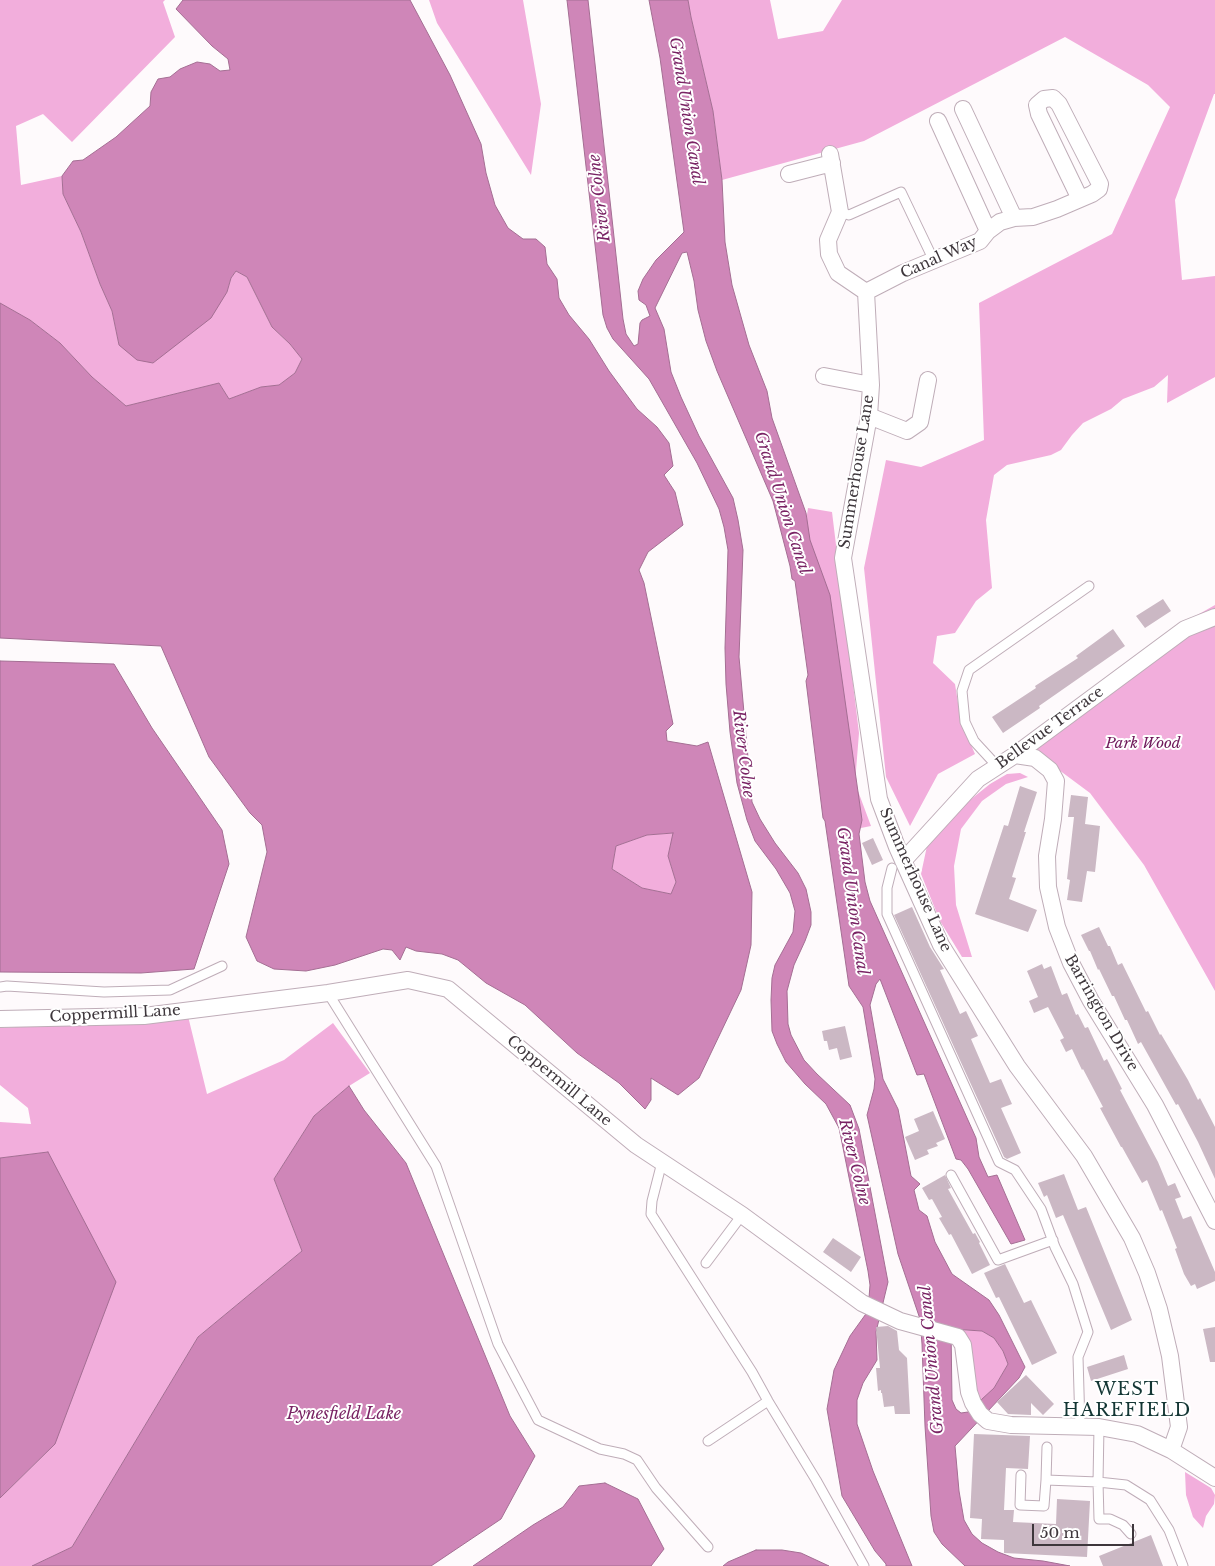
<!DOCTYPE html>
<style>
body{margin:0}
#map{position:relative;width:1215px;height:1566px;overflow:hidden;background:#fefafc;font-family:"Libre Baskerville",serif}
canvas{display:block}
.scale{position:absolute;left:1032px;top:1524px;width:102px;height:22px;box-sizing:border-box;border:2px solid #3e373c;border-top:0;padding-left:6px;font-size:15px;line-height:18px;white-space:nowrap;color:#3e373c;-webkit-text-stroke:4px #fff;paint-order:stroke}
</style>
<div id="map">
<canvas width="1215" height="1566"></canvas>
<div class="scale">50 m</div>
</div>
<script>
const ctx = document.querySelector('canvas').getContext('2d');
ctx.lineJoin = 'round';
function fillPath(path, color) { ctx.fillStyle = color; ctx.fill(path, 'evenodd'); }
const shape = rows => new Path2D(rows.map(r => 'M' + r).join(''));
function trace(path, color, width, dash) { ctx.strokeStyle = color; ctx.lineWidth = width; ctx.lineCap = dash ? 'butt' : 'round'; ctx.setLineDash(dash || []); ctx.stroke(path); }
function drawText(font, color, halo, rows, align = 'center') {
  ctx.font = font + ' "Libre Baskerville",serif'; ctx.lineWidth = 4; ctx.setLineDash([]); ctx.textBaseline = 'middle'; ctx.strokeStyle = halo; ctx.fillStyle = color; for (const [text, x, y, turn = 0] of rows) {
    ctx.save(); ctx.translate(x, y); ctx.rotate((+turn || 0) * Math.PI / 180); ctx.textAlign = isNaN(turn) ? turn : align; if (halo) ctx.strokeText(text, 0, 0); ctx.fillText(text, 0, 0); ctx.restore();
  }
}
const green = shape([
 [0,0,165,0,163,2,175,37,72,142,43,114,16,126,21,185,62,176,63,194,81,232,100,284,112,311,119,345,153,363,171,347,227,292,231,278,236,271,247,277,272,327,290,344,302,359,295,373,279,385,261,387,229,399,219,383,126,406,92,377,60,343,30,320,0,303],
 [429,0,523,0,541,104,531,175,437,23],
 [688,0,770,0,778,39,823,31,842,0,1215,0,1215,94,1214,94,1175,200,1182,280,1215,276,1215,377,1167,403,1168,375,1154,387,1123,399,1111,409,1083,423,1072,435,1061,450,1051,455,1007,465,994,475,986,520,992,588,976,601,955,633,937,636,933,663,955,684,961,722,975,754,938,774,910,826,886,777,864,568,886,460,921,467,984,440,979,303,1112,234,1170,107,1148,85,1065,37,864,141,722,180,713,111,691,17],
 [808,508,832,512,859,733,855,783,871,826,861,828,834,777,802,549],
 [1215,605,1215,991,1144,865,1090,793,1024,744,1185,622],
 [1020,773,1028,777,1006,784,982,801,961,829,954,866,956,905,972,957,962,957,940,921,921,874,927,846,970,800,990,784,1007,774],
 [674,833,668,856,676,882,671,894,642,888,612,869,616,846,647,835],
 [188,1016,207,1094,284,1060,333,1023,370,1073,349,1086,314,1116,274,1179,302,1251,198,1337,72,1547,32,1566,0,1566,0,1498,55,1444,48,1152,0,1158,0,1122,31,1124,28,1108,0,1085,0,1028],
 [961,1330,982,1331,994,1338,1003,1351,1008,1364,994,1388,980,1402,975,1390,969,1342],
 [1185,1472,1211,1488,1215,1495,1214,1504,1206,1516,1203,1528,1193,1517,1186,1495]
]);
const water = shape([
 [183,0,410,0,450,75,481,144,486,173,495,205,508,228,523,239,536,239,545,247,547,264,557,279,559,298,569,315,589,339,609,371,637,409,657,427,669,443,673,466,664,475,675,492,683,525,648,552,639,570,644,583,673,724,666,731,667,741,697,746,708,742,752,892,751,945,741,990,699,1078,678,1095,651,1078,651,1100,645,1109,619,1083,577,1053,525,1005,486,983,458,960,442,954,416,951,406,947,400,960,392,950,383,949,335,965,306,971,274,969,257,961,246,937,267,852,262,825,250,813,209,757,161,646,0,638,0,303,30,320,60,343,92,377,126,406,219,383,229,399,261,387,279,385,295,373,302,359,290,344,272,327,247,277,236,271,231,278,227,292,211,318,153,363,137,360,119,345,112,311,100,284,81,232,63,194,62,176,73,161,83,160,116,137,150,106,151,92,158,79,170,77,180,69,197,62,210,64,220,71,230,70,228,59,212,46,176,9,183,0],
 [673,833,668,856,676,882,671,894,642,888,612,869,616,846,647,835,673,833],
 [567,0,588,0,623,319,626,334,634,346,638,344,640,323,642,320,650,316,646,305,639,300,638,291,643,279,656,260,684,232,660,58,649,0,688,0,691,17,713,111,722,180,725,242,732,285,749,345,767,391,772,418,806,513,810,540,830,595,862,820,859,834,865,882,870,901,976,1138,979,1157,988,1177,997,1175,1025,1240,1011,1244,968,1169,961,1160,956,1159,924,1074,917,1075,880,979,876,984,870,1005,883,1079,898,1109,911,1176,920,1184,914,1190,919,1210,927,1216,935,1242,952,1274,989,1300,999,1315,1025,1367,1019,1378,955,1446,959,1491,964,1520,972,1534,982,1543,998,1552,1014,1558,1043,1561,1070,1566,965,1566,942,1544,934,1532,931,1516,925,1426,922,1344,920,1319,898,1254,867,1115,874,1089,875,1079,863,1007,849,986,825,821,823,818,806,681,808,675,795,581,792,579,790,566,773,501,717,371,706,341,698,310,694,281,687,252,682,253,655,308,664,329,671,372,681,397,699,436,733,498,738,520,743,550,739,657,752,802,760,819,775,843,798,873,806,889,811,912,811,925,805,941,794,965,787,991,788,1024,791,1035,804,1060,817,1074,850,1105,859,1129,888,1282,876,1332,877,1360,863,1383,857,1400,857,1424,873,1471,912,1566,886,1566,886,1564,875,1551,842,1496,827,1409,834,1370,850,1336,868,1311,870,1285,868,1271,839,1128,826,1104,805,1084,786,1062,777,1044,772,1031,771,1000,772,978,775,965,793,932,795,911,790,893,776,869,755,841,747,820,737,783,730,732,726,684,725,648,728,550,724,527,719,509,697,463,649,379,613,339,607,328,603,315,567,0],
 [951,1329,982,1331,994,1338,1003,1351,1008,1364,994,1388,968,1412,961,1413,956,1409,952,1400,951,1329],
 [0,661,114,664,152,728,222,830,229,864,194,969,141,973,0,972,0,661],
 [349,1086,364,1110,406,1163,510,1416,535,1456,501,1519,431,1566,32,1566,72,1547,198,1337,302,1251,274,1179,314,1116,349,1086],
 [48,1152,116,1282,55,1444,0,1498,0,1158,48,1152],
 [605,1483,638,1499,664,1549,651,1566,473,1566,533,1525,563,1507,579,1486,605,1483],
 [756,1550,782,1550,801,1553,829,1566,723,1566,728,1562,756,1550]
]);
const building = shape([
 [1163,599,1171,611,1145,628,1136,616],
 [1113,629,1125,646,1039,706,1040,708,1003,733,992,717,1036,688,1035,686,1078,658,1076,656],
 [1020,786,1037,792,1024,832,1026,832,1012,877,1016,878,1009,899,1037,910,1028,932,975,914,1004,825,1008,826],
 [1071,795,1088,797,1085,824,1100,826,1095,872,1087,871,1082,902,1067,900,1070,880,1067,879,1074,817,1068,817],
 [873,838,883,860,872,865,862,843],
 [912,907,930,947,942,966,944,969,940,970,960,1014,966,1011,978,1036,971,1039,990,1083,1001,1079,1012,1104,1001,1108,1021,1153,1007,1159,1004,1157,894,915],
 [1099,927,1108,946,1110,946,1118,965,1122,963,1146,1012,1148,1011,1160,1035,1161,1034,1188,1080,1198,1100,1200,1098,1215,1127,1215,1179,1198,1142,1178,1104,1176,1105,1141,1042,1138,1044,1127,1020,1125,1020,1114,996,1112,996,1099,969,1098,970,1090,951,1089,951,1081,935],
 [1042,964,1044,969,1051,966,1062,995,1067,993,1076,1015,1078,1014,1085,1028,1088,1027,1104,1061,1107,1059,1122,1089,1120,1090,1158,1162,1168,1186,1175,1183,1181,1197,1175,1199,1183,1219,1191,1216,1215,1272,1215,1281,1197,1289,1195,1284,1191,1286,1184,1274,1175,1249,1177,1248,1162,1210,1160,1211,1147,1180,1142,1183,1122,1147,1121,1147,1100,1108,1103,1107,1083,1069,1082,1070,1072,1049,1066,1052,1060,1040,1064,1038,1048,1007,1034,1013,1029,1001,1038,997,1027,971],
 [845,1026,852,1057,840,1060,837,1048,829,1050,827,1041,824,1041,822,1031],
 [933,1111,945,1139,936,1143,938,1146,927,1150,929,1154,915,1160,905,1137,919,1131,914,1119],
 [1064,1174,1078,1210,1086,1207,1132,1320,1111,1330,1063,1215,1056,1218,1047,1195,1044,1197,1038,1183],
 [945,1175,951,1188,948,1189,973,1234,975,1233,980,1242,979,1243,990,1265,972,1274,951,1234,949,1235,939,1218,942,1217,932,1199,929,1200,922,1188],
 [833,1238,861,1257,851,1272,823,1252],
 [1005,1264,1024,1303,1031,1300,1057,1353,1032,1365,999,1297,996,1298,984,1273],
 [888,1326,897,1331,899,1350,907,1358,910,1414,895,1414,894,1406,884,1407,882,1393,881,1393,881,1390,878,1391,876,1368,880,1368,876,1327],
 [1215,1327,1215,1362,1210,1362,1203,1329],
 [1124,1355,1128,1369,1091,1381,1087,1367],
 [1026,1375,1054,1404,1043,1415,1031,1403,1031,1415,1008,1414,997,1402],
 [974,1434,1030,1436,1028,1469,1006,1468,1004,1510,1014,1510,1013,1522,1056,1524,1057,1499,1090,1501,1087,1557,1004,1553,1004,1540,981,1539,982,1519,970,1518],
 [1151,1535,1163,1566,1103,1566,1099,1556]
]);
const service = shape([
 [840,212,849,215,901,192,934,261],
 [997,766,974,741,965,722,962,691,969,670,1089,586],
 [892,868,887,888,887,914,999,1162,1015,1170,1041,1209,1055,1247,1073,1284,1088,1332,1078,1357,1080,1426],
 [0,987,7,986,104,992,170,990,222,966],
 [328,993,436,1166,498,1344,538,1420,600,1449,624,1454,637,1460,656,1488,708,1547],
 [662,1162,652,1201,651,1214,752,1372,768,1401,816,1480,864,1566],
 [951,1175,998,1260,1053,1240],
 [706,1263,742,1215],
 [1099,1427,1098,1482,1126,1485,1150,1500,1169,1530,1183,1566],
 [708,1441,768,1401],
 [1047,1447,1046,1480,1098,1482,1099,1519,1110,1519,1123,1525,1131,1534],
 [1021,1475,1020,1505,1044,1506,1046,1480]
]);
const minor = shape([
 [963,109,1014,218],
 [938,121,988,231],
 [830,154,840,212,828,240,829,254,838,273,866,292,871,385,869,416,843,558,879,799,897,847,941,945,1017,1066,1084,1156,1132,1238,1147,1273,1159,1309,1170,1356,1179,1427,1171,1450],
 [789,174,832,163],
 [866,292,903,273,980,241,988,231,1000,222,1014,218,1033,217,1057,209,1092,194,1099,189,1100,184,1059,104,1053,98,1044,99,1037,105,1039,114,1080,199],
 [824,376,871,385],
 [869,416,907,431,920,422,928,380],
 [1015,755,1035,758,1050,770,1056,781,1053,819,1047,856,1048,887,1057,927,1071,963,1091,1001,1155,1105,1215,1221],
 [903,861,978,779,1015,755,1185,629,1215,617],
 [0,1019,144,1016,328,993,408,980,448,989,636,1145,742,1215,862,1303,900,1321,958,1337,963,1345,969,1392,973,1403,980,1414,988,1421,1011,1425,1099,1427,1137,1434,1171,1450,1215,1478]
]);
const streetNames = [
 ["Canal Way",939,258,-24],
 ["Summerhouse Lane",857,472,-81],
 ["Bellevue Terrace",1050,728,-36],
 ["Summerhouse Lane",915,880,66],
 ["Barrington Drive",1101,1013,60],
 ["Coppermill Lane",115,1014,-3],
 ["Coppermill Lane",559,1081,40]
];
const parkNames = [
 ["Park Wood",1143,744]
];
const waterNames = [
 ["Grand Union Canal",686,111,81],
 ["River Colne",600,198,-97],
 ["Grand Union Canal",782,503,72],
 ["River Colne",743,754,83],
 ["Grand Union Canal",852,901,82],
 ["River Colne",854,1162,76],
 ["Grand Union Canal",932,1360,-95],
 ["Pynesfield Lake",344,1414]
];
const quarterNames = [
 ["WEST",1127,1390],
 ["HAREFIELD",1127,1411]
];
fillPath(green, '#f2aedc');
fillPath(water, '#cf86b8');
trace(water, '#a46e93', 1);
fillPath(building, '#cbb8c4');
trace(service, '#bfadb8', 11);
trace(minor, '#bfadb8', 18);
trace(service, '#fff', 9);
trace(minor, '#fff', 16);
drawText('15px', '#3e373c', '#fff', streetNames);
drawText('italic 15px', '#701a5b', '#fff', parkNames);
drawText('italic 16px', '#792364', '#fff', waterNames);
ctx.letterSpacing = '1px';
drawText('18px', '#133634', '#fff', quarterNames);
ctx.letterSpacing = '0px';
</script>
